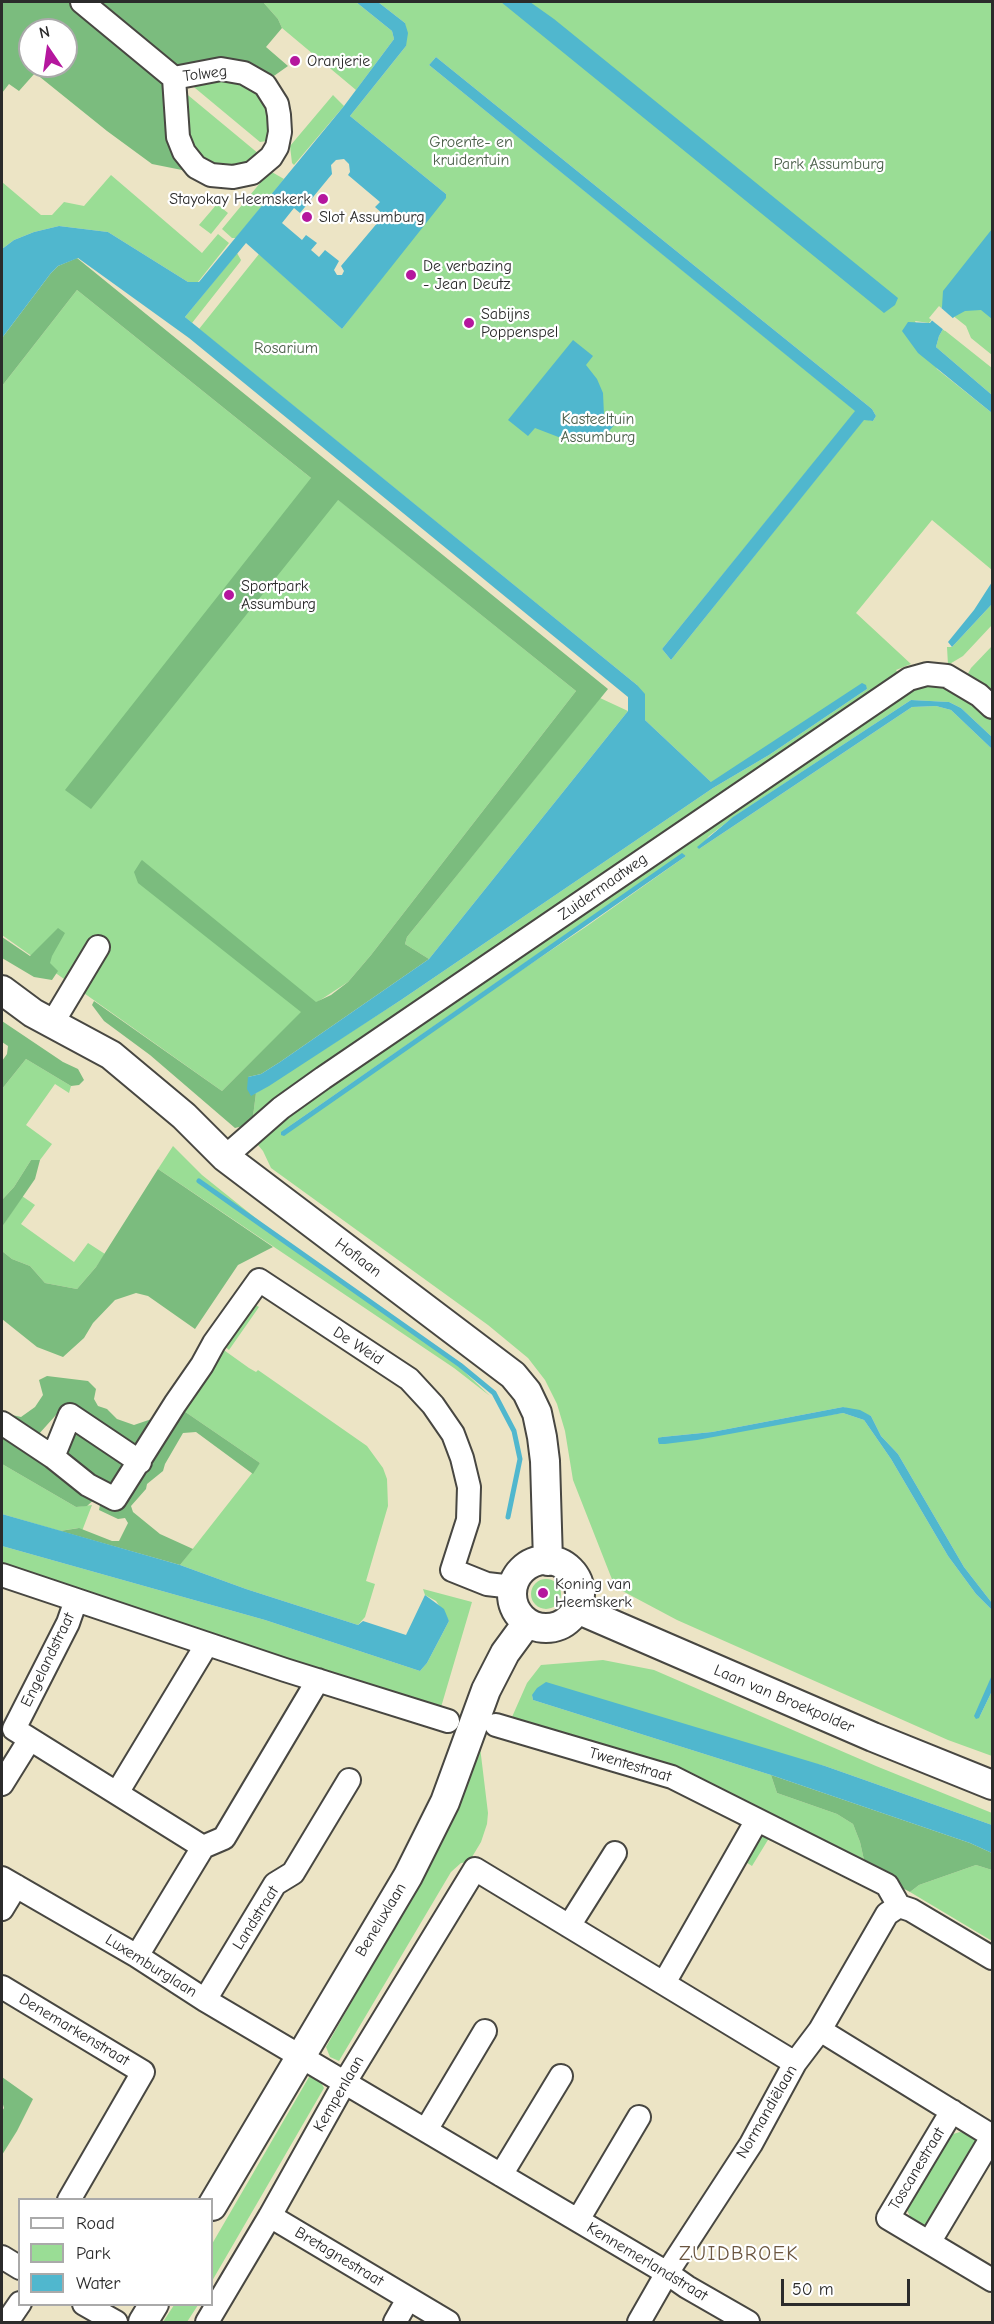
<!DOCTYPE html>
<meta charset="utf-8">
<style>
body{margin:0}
#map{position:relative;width:994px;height:2324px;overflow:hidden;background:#ece4c5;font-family:"Comic Neue",sans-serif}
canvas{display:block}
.frame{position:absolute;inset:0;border:3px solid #2b2b2b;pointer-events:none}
.legend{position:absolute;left:18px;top:2198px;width:195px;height:108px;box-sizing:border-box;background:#fff;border:2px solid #aaa;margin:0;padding:8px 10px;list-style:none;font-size:18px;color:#2b2b2b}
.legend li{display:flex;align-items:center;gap:12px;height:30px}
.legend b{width:30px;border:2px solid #aaa}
.north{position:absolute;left:18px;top:18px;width:60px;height:60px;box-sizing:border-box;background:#fff;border:2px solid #aaa;border-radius:50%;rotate:347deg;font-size:16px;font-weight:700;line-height:24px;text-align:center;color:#2b2b2b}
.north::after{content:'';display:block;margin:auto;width:21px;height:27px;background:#b5179e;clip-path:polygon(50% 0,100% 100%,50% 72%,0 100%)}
.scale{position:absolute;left:781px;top:2279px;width:129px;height:27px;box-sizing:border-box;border:3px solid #2b2b2b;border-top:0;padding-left:8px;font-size:18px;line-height:21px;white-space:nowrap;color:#2b2b2b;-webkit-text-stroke:4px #fff;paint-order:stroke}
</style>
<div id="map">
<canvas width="994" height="2324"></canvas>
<div class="frame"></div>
<ul class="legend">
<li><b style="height:8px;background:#fff"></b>Road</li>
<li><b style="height:16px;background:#9add95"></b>Park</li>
<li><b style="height:16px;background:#50b7ce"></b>Water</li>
</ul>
<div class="north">N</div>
<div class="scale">50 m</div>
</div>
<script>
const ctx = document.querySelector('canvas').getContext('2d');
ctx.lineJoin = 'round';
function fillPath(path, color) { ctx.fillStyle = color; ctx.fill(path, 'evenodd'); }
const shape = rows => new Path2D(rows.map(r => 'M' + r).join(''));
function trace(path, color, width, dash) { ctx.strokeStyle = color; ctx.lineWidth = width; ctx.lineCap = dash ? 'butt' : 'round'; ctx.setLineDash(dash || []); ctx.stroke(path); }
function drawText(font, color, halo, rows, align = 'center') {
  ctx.font = font + ' "Comic Neue",sans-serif'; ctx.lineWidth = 4.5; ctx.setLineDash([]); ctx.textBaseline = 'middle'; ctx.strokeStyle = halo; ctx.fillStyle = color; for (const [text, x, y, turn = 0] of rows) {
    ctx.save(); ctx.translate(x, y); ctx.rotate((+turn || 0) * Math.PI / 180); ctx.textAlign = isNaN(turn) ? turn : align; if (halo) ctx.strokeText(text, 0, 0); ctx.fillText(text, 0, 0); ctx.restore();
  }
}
const green = shape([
 [263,2,356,2,392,31,394,39,356,90,282,28,278,19],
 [378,2,992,2,992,355,971,338,966,326,942,307,929,323,915,321,937,369,992,413,992,570,932,520,856,613,911,664,896,670,899,674,252,1124,256,1093,401,1000,713,788,769,755,867,689,862,684,712,783,645,720,644,710,637,685,199,329,259,254,342,329,446,194,350,116,406,46,405,23],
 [436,57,872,409,876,416,873,421,864,419,671,660,662,649,856,411,429,65],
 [209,72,265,88,274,140,260,142,183,78],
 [177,86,259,154,239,174,191,156],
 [333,95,344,106,294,165,292,163,290,146],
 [270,171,284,179,236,238,232,238,222,229],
 [111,175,202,253,218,234,229,243,198,282,188,282,108,232,59,226,34,232,14,240,2,249,2,182,41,215,52,215,64,202,84,206],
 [217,204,228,213,211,234,199,225],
 [237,253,241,260,240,262,192,323,185,317],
 [77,290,576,691,371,955,348,982,302,1012,222,1091,2,935,2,386],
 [943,329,992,368,992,395,936,347,939,336],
 [992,604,992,625,963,656,948,665,947,647,952,647],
 [992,646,992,698,965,679,971,668],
 [935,683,965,693,992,719,992,737,961,708,949,702,911,700,735,816,709,836,699,849,912,707,936,706,951,710,992,749,992,1603,964,1567,898,1454,881,1436,871,1416,843,1407,712,1432,662,1437,658,1439,658,1441,843,1413,864,1420,891,1459,948,1556,976,1594,992,1610,992,1675,979,1718,992,1691,992,1756,948,1740,677,1620,615,1587,573,1480,565,1431,557,1404,545,1380,528,1358,488,1325,271,1168,263,1151,253,1139,912,687],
 [682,854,686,856,587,926,281,1132],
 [600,698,628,711,429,959,405,944,407,937],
 [26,1059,71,1086,69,1093,55,1084,26,1125,52,1144,40,1160,31,1160,14,1187,2,1200,2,1089],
 [173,1146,202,1175,273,1232,452,1360,490,1396,454,1368,158,1169],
 [22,1196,35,1205,21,1224,74,1262,88,1243,105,1254,96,1267,77,1289,45,1283,30,1266,12,1259,2,1251,2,1227],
 [251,1302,259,1307,229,1350,222,1344],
 [214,1343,249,1368,256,1372,258,1370,367,1446,383,1468,387,1479,388,1506,366,1581,375,1584,365,1617,358,1625,246,1589,180,1565,260,1463,181,1409],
 [2,1464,76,1507,92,1505,82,1531,78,1528,60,1531,2,1514],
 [2,1546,265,1620,420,1671,427,1663,449,1621,436,1601,425,1595,423,1589,472,1602,439,1714,2,1567],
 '531 1594a15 15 0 1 1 30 0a15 15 0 1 1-30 0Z',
 [603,1660,654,1670,876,1766,992,1813,992,1825,825,1766,532,1695,533,1700,771,1775,777,1793,837,1814,853,1824,860,1842,866,1869,664,1769,512,1717,527,1683,541,1665],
 [480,1747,488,1813,487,1824,481,1842,469,1862,461,1863,451,1872,339,2061,330,2057,326,2047,394,1927],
 [758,1822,774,1830,752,1866,738,1857],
 [976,1865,992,1870,992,1941,910,1892,919,1885],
 [314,2076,319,2079,324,2088,212,2281,212,2244,309,2077],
 [960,2132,970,2135,978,2143,926,2228,914,2225,907,2210,912,2199,945,2141,953,2134],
 [174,2305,174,2304,198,2305,187,2322,163,2322]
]);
const forest = shape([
 [2,2,69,2,171,83,192,167,182,170,152,164,107,131,35,73,19,91,9,84,2,93],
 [30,30,66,30,66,66,30,66],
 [89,2,263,2,278,19,282,28,266,47,288,66,271,78,179,74],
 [77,258,608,689,407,937,405,944,429,959,280,1062,261,1074,248,1077,251,1095,256,1093,252,1124,235,1128,150,1055,104,1021,92,1005,94,1001,222,1091,301,1012,138,883,134,872,141,861,142,860,316,1002,331,995,348,982,371,955,576,691,338,500,91,809,65,790,311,478,77,290,2,386,2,338,51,273,58,266],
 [58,928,65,933,52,956,50,963,58,971,52,980,34,977,2,958,2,937,30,956],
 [2,1021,63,1062,78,1069,84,1080,79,1085,71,1086,26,1059,2,1089,2,1061,7,1054,8,1046,2,1042],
 [31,1160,40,1160,35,1179,2,1227,2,1200,14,1187],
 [158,1169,273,1247,238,1265,195,1329,148,1296,136,1293,115,1300,93,1323,84,1338,63,1357,37,1347,2,1319,2,1251,12,1259,30,1266,45,1283,77,1289,96,1267],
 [47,1376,88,1381,96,1389,94,1399,98,1406,107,1409,117,1419,134,1425,181,1409,260,1463,253,1474,196,1432,183,1433,165,1464,163,1471,147,1484,146,1489,131,1506,133,1512,160,1534,193,1549,180,1565,60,1531,79,1528,112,1541,119,1541,128,1523,125,1518,118,1519,99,1510,101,1500,97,1497,87,1506,76,1507,2,1464,2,1435,29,1455,37,1443,58,1433,64,1406,38,1435,4,1418,12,1415,21,1417,35,1407,43,1395,39,1380],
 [771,1775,970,1843,992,1853,992,1870,976,1865,919,1885,910,1892,866,1869,860,1842,853,1824,837,1814,777,1793],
 [2,2077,33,2099,17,2131,2,2155,2,2111,4,2108,2,2101]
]);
const water = shape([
 [356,2,378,2,405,23,408,33,406,46,350,116,446,194,446,198,342,329,246,243,185,317,637,685,645,694,645,720,711,782,862,683,866,685,867,689,769,755,713,788,401,1000,269,1086,251,1096,247,1089,248,1077,261,1074,280,1062,429,959,628,711,628,697,189,338,78,258,58,266,51,273,2,338,2,249,14,240,34,232,59,226,108,232,188,282,199,282,344,106,394,39,392,31],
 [344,159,349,164,350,172,348,175,380,202,375,207,384,215,341,266,344,271,342,275,337,275,334,270,339,261,325,250,319,257,311,250,317,243,306,235,302,240,282,223,294,208,300,213,332,174,331,165,336,160],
 [501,2,530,2,554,19,898,298,895,305,884,313],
 [436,57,872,409,876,416,873,421,864,420,671,660,662,649,855,411,429,65],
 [992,229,992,319,981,310,965,311,954,317,943,329,939,336,936,347,992,395,992,413,918,353,902,331,908,322,930,323,942,307,943,291],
 [573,340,593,356,586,365,597,379,603,393,604,415,615,424,599,443,588,435,561,438,535,428,528,436,508,420],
 [992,582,992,604,952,647,948,642,974,610],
 [911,700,949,702,961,708,992,737,992,749,951,710,936,706,912,707,699,849,697,847,733,817],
 [682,853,686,856,284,1136,281,1135,281,1132],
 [843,1407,860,1410,871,1416,881,1436,898,1454,964,1567,992,1603,992,1610,976,1594,948,1556,891,1459,864,1420,843,1413,697,1440,665,1444,659,1444,658,1441,658,1438,662,1437,712,1432],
 [2,1514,180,1565,246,1589,358,1625,363,1621,406,1635,425,1595,444,1609,449,1621,427,1663,420,1671,265,1620,2,1546],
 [992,1675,992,1691,979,1718,976,1719,974,1716],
 [546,1682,825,1766,992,1825,992,1853,970,1843,771,1775,533,1700,532,1695,537,1688]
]);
const pier = shape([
 [939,306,955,320,945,331,929,318]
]);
const stream = shape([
 [199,1181,460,1365,494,1393,514,1431,520,1459,508,1517]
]);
const minor = shape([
 [82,2,174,78,178,137,184,152,196,167,211,175,233,177,252,173,271,157,277,147,280,132,279,115,277,104,265,85,244,73,221,69,174,78],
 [53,1022,98,947],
 [225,1157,281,1108,323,1078,909,679,927,674,947,676,979,695,992,707],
 [2,1423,53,1457,88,1485,115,1499,175,1404,202,1365,214,1343,259,1280,409,1379,433,1405,453,1434,462,1458,469,1487,468,1520,452,1570,487,1584,513,1587],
 [53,1457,70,1415,140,1462],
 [2,1575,285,1670,448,1721],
 [496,1725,672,1777,887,1885,899,1906],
 [30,1739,14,1729,68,1623,76,1600],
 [2,1784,30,1739,203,1847,137,1956],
 [117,1793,207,1644],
 [203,1847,224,1838,318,1680],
 [2,1878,137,1956,205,2000,667,2273,687,2287,748,2322],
 [899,1906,911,1910,992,1958],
 [2,1909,16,1886],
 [569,1926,615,1853],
 [664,1983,757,1820],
 [2,1987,143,2072,69,2200],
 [205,2000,275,1884,293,1873,349,1780],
 [820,2030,992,2136],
 [952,2111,888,2218,992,2280],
 [426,2130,485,2031],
 [501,2175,561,2076],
 [270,2216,448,2322],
 [578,2220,639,2117],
 [930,2241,992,2137],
 [2,2257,20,2268],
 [84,2304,116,2322],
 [7,2322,20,2303],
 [207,2322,270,2216,345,2082,475,1869,795,2063],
 [395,2322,408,2299],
 [639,2322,667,2273,751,2144,795,2063,820,2030,887,1914,899,1906]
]);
const major = shape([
 [2,990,33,1013,111,1055,184,1116,225,1157,513,1375,527,1392,537,1413,542,1437,545,1461,548,1561],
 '512 1594a34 34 0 1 1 68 0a34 34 0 1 1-68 0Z',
 [577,1609,873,1737,992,1785],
 [212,2206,408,1876,445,1802,486,1690,505,1653,527,1623],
 [143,2322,154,2304]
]);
const markers = [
 [295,61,6,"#b5179e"],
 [323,199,6,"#b5179e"],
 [307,217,6,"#b5179e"],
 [411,275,6,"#b5179e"],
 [469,323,6,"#b5179e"],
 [229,595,6,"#b5179e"],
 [543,1593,6,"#b5179e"]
];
const poiNames = [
 ["Oranjerie",307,61],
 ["Stayokay Heemskerk",311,199,"right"],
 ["Slot Assumburg",319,217],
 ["De verbazing",423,266],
 ["- Jean Deutz",423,284],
 ["Sabijns",481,314],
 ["Poppenspel",481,332],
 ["Sportpark",241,586],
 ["Assumburg",241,604],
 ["Koning van",555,1584],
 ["Heemskerk",555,1602]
];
const streetNames = [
 ["Tolweg",205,74,-7],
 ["Zuidermaatweg",603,887,-35],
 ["Hoflaan",358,1258,37],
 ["De Weid",358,1346,33],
 ["Engelandstraat",48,1660,-64],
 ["Laan van Broekpolder",784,1699,23],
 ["Twentestraat",630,1765,17],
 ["Landstraat",256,1918,-58],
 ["Beneluxlaan",381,1920,-59],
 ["Luxemburglaan",151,1966,32],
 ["Denemarkenstraat",74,2030,31],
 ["Kempenlaan",339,2094,-60],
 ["Normandiëlaan",767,2112,-60],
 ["Toscanestraat",917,2169,-59],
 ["Bretagnestraat",339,2257,31],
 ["Kennemerlandstraat",647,2262,31]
];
const parkNames = [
 ["Groente- en",471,142],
 ["kruidentuin",471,160],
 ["Park Assumburg",829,164],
 ["Rosarium",286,348],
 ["Kasteeltuin",598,419],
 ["Assumburg",598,437]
];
const quarterNames = [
 ["ZUIDBROEK",739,2254]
];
fillPath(green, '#9add95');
fillPath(forest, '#7bbc7e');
fillPath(water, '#50b7ce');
fillPath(pier, '#ece4c5');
trace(stream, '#50b7ce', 5);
trace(minor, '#484742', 26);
trace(major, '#484742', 32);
trace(minor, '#fff', 22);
trace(major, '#fff', 28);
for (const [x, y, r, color] of markers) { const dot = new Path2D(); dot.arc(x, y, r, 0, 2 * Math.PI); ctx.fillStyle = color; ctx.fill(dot); trace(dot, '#fff', 2); }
drawText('16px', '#2b2b2b', '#fff', poiNames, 'left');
drawText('16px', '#2b2b2b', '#fff', streetNames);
drawText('16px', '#4c604b', '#fff', parkNames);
ctx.letterSpacing = '1.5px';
drawText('20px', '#6b5640', '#fff', quarterNames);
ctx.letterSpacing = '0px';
</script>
